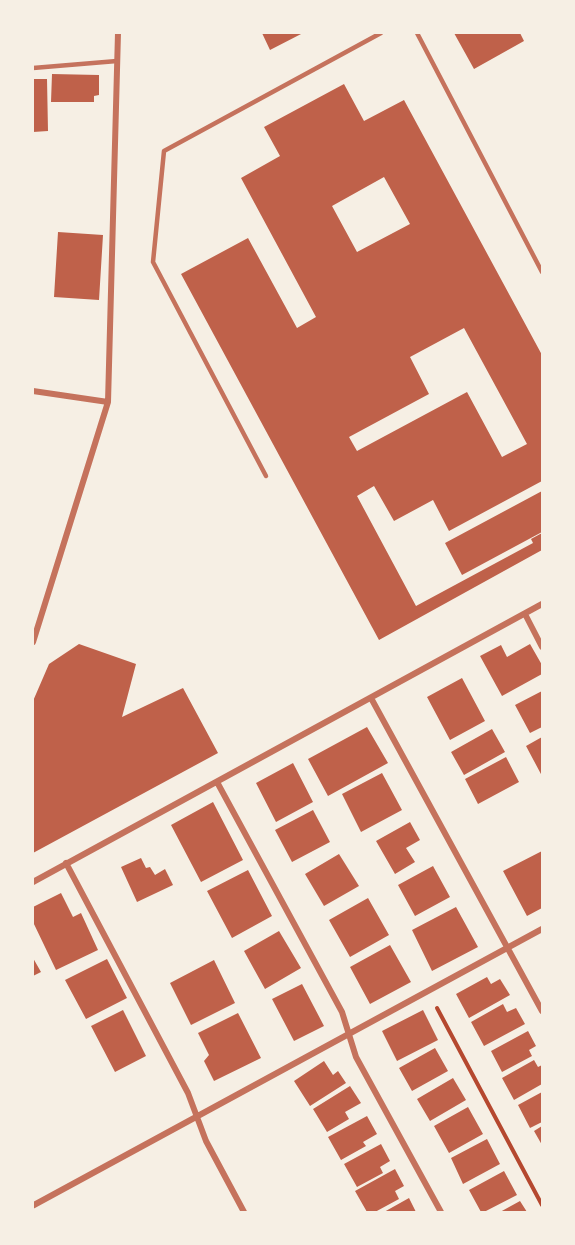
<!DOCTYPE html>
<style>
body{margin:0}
#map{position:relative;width:575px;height:1245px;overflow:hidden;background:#f6efe4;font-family:Raleway,sans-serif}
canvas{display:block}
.frame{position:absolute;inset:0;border:34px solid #f6efe4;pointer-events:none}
</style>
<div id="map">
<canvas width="575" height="1245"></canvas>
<div class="frame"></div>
</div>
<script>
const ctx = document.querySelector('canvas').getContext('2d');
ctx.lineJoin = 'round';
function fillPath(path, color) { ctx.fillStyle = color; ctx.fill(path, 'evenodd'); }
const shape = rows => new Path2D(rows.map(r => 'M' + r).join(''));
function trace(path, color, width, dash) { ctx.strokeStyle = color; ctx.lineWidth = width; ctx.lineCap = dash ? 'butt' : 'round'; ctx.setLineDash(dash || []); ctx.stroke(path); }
const building = shape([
 [262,33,303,33,270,50],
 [454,33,520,33,524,41,474,69],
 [52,74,99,75,99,95,94,96,94,102,51,102],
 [33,79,47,79,48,131,33,132],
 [344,84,364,121,404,100,542,355,542,481,449,531,433,500,394,521,374,486,357,496,416,606,533,543,531,539,542,533,542,550,379,640,181,274,248,238,297,328,316,317,241,178,280,156,264,127],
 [384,177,410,224,357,252,332,206],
 [464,328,527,444,502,457,467,392,357,451,349,437,429,394,410,357],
 [58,232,103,235,99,300,54,297],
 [542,491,542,532,462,575,445,543],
 [79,644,136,664,122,717,183,688,218,753,33,853,33,701,49,664],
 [530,644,542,665,542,674,502,696,480,656,501,645,507,657],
 [462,678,485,721,450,740,427,697],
 [542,691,542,727,530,733,515,705],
 [367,727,388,763,328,796,308,759],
 [492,729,505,752,464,775,451,752],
 [542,737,542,776,526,746],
 [506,757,519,782,478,804,465,779],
 [293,763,313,802,276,822,256,783],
 [382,773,402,810,361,832,342,794],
 [213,802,243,860,201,882,171,825],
 [313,810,330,842,292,862,275,830],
 [410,822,420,840,406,848,415,862,395,874,376,841],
 [542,851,542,908,527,916,503,871],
 [339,854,359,886,324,906,305,874],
 [141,858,146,868,150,867,155,875,165,869,173,885,137,902,121,867],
 [433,866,450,897,415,916,398,885],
 [248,870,272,916,232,938,207,891],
 [61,893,73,917,81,913,98,950,56,970,33,922,33,907],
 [368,898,389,935,350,957,329,920],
 [456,907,478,947,432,971,412,930],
 [279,931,301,968,265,989,244,951],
 [390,945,411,982,370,1004,350,967],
 [33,958,41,972,33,976],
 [107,959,127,998,86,1019,65,980],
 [214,960,235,1003,191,1025,170,983],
 [487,977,491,984,500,979,510,995,469,1018,456,994],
 [302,984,324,1026,294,1041,272,999],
 [503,1004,507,1012,516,1008,525,1024,484,1046,471,1022],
 [123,1010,146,1056,115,1072,91,1026],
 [423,1010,438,1040,397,1061,382,1031],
 [238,1013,261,1058,214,1081,204,1061,209,1055,198,1033],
 [528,1031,536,1046,529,1050,532,1056,502,1072,491,1051],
 [435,1048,448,1071,412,1091,399,1068],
 [534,1060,538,1067,542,1065,542,1084,514,1100,502,1078],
 [324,1061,333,1075,338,1071,346,1083,310,1106,294,1081],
 [453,1078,466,1100,430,1121,417,1099],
 [350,1086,361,1103,345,1112,349,1119,327,1132,313,1109],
 [542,1092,542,1122,530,1128,518,1105],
 [468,1107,483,1134,449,1153,434,1126],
 [367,1116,377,1134,363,1142,366,1146,341,1160,328,1137],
 [542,1126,542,1145,534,1131],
 [487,1139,500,1164,463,1184,451,1158],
 [381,1144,390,1161,380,1167,383,1173,357,1187,344,1164],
 [395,1169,404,1186,395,1191,399,1199,375,1212,367,1212,355,1191],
 [504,1171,517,1195,484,1212,481,1212,469,1190],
 [409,1198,416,1212,384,1212],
 [520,1201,527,1212,500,1212]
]);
const path = shape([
 [437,1008,542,1205]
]);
const service = shape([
 [417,33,542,272],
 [33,68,117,61],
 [266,476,153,262,164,151,381,33]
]);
const minor = shape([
 [33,391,108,402],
 [525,614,542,647],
 [33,642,108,402,118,33],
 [371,698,542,1011],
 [217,782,342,1012,356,1057,441,1212],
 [66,863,188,1093,206,1141,244,1212],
 [33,882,542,604],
 [34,1205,542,929]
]);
fillPath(building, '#bf614a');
trace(path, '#b5482f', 4);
trace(service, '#c5725c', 4.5);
trace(minor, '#c5725c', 6);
</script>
